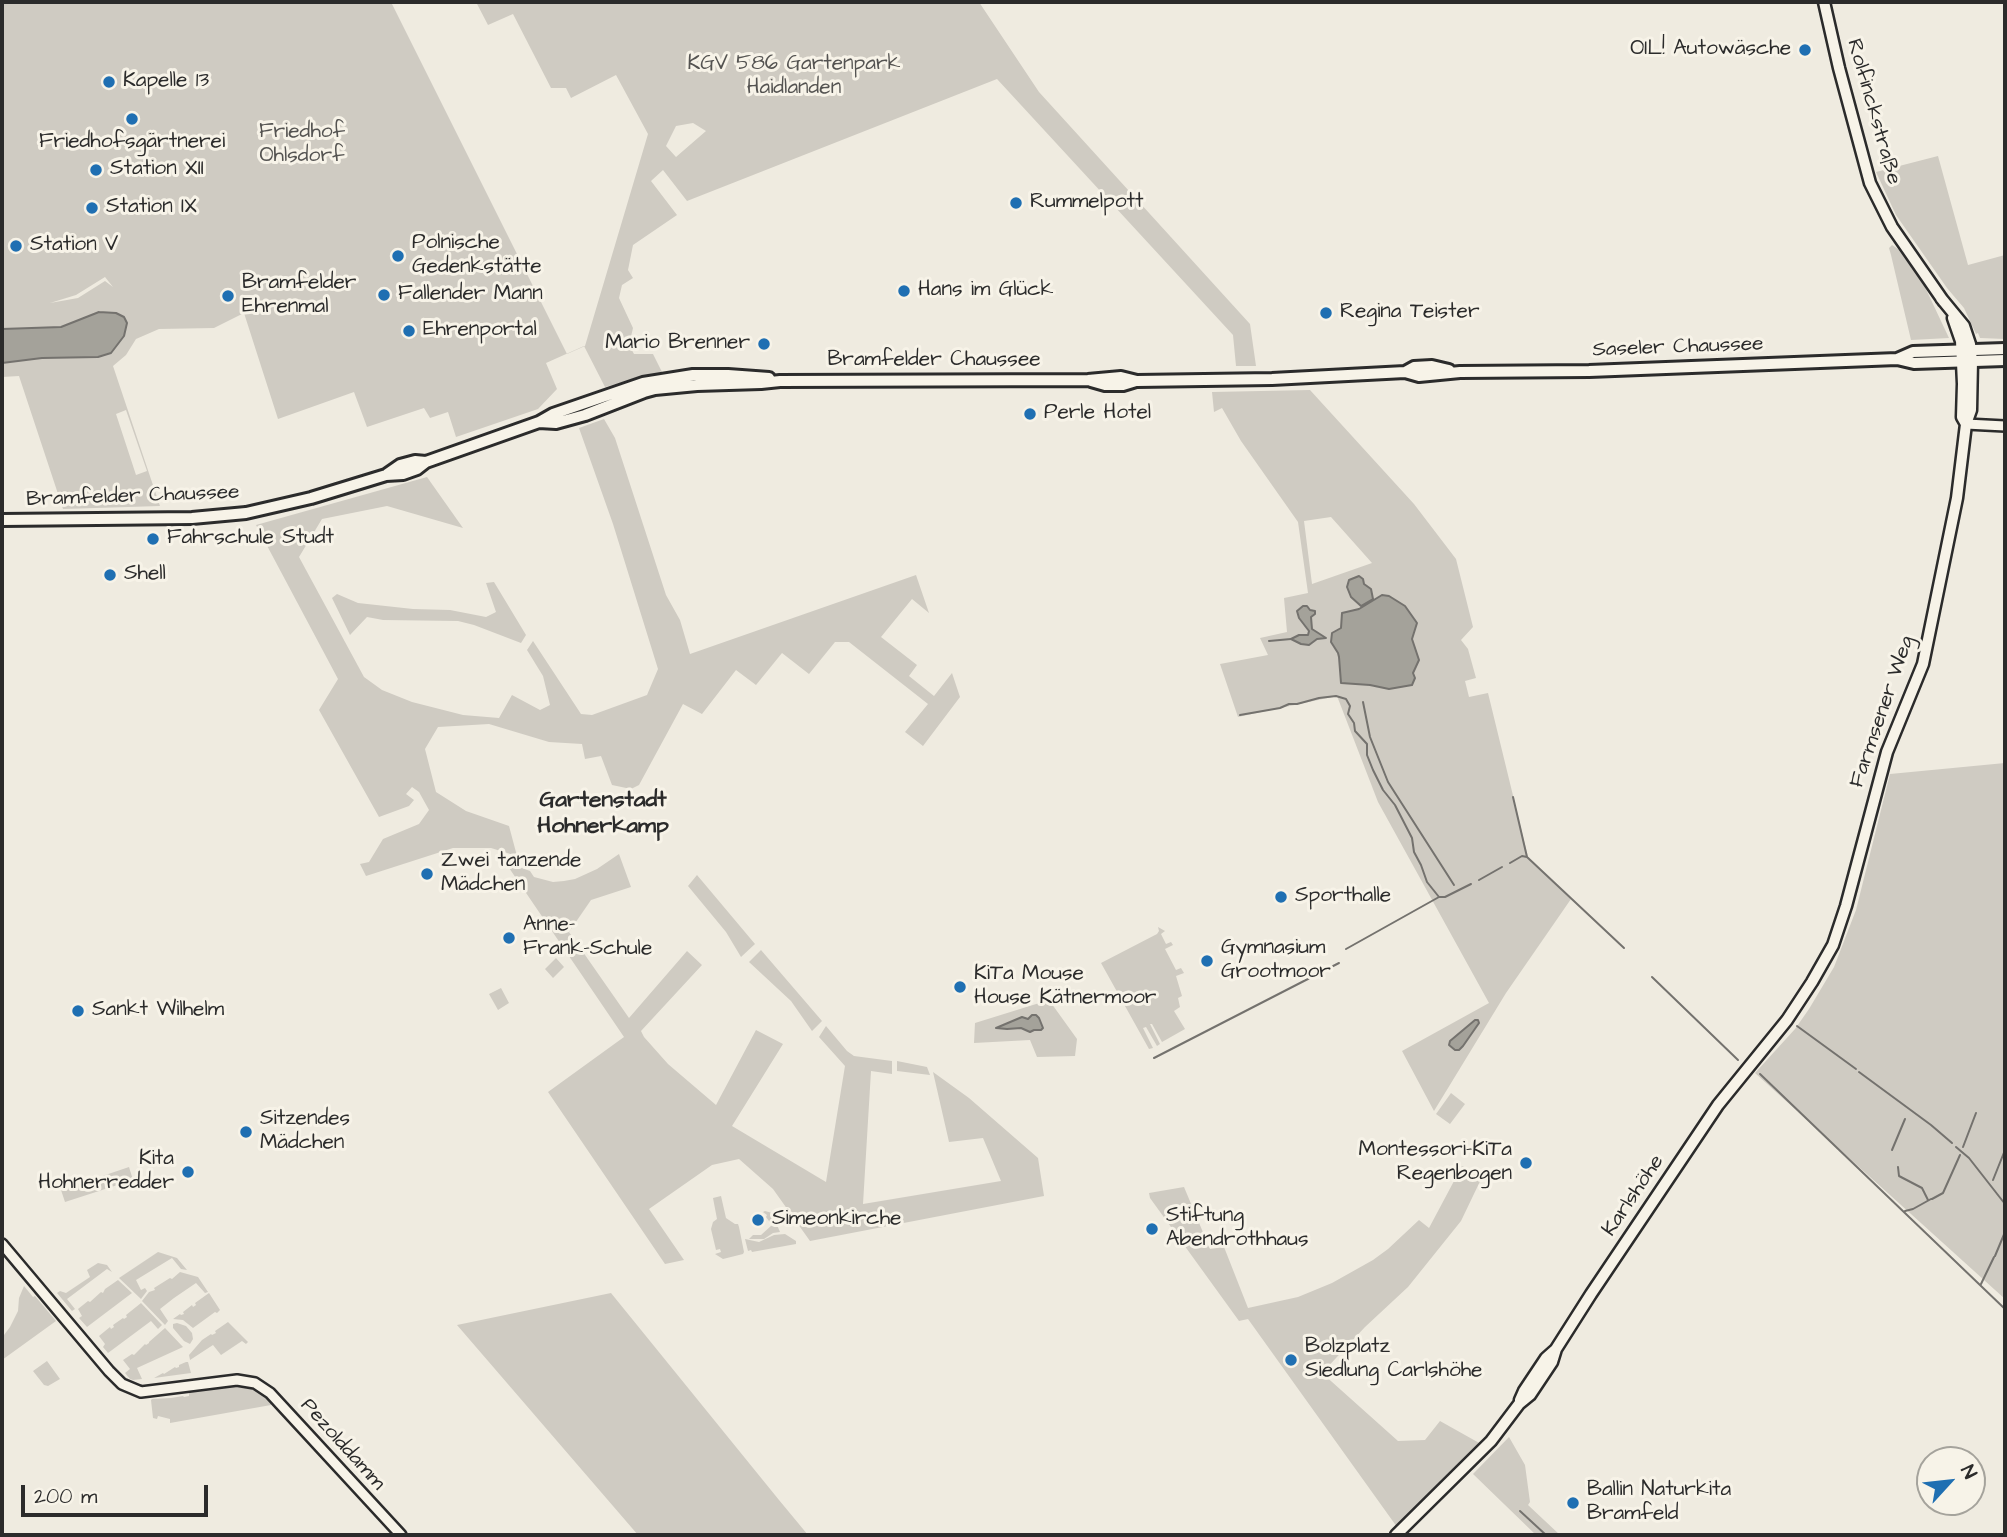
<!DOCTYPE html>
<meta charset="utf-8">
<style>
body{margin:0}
#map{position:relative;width:2007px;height:1537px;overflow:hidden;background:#efebe0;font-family:"Architects Daughter",sans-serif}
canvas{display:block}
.frame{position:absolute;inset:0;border:4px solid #2b2b2b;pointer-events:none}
.north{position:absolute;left:1916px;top:1446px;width:70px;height:70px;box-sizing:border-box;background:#f7f3e8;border:2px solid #a5a39c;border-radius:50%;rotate:63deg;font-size:19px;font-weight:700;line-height:28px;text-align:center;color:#2b2b2b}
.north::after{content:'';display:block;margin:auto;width:24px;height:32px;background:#1f6fb2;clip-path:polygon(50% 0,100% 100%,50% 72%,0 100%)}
.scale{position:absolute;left:21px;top:1485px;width:187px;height:32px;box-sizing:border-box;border:4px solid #2b2b2b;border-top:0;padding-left:9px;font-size:21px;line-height:24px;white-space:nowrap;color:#2b2b2b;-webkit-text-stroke:5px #f7f3e8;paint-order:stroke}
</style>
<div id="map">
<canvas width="2007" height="1537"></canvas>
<div class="frame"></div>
<div class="north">N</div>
<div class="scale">200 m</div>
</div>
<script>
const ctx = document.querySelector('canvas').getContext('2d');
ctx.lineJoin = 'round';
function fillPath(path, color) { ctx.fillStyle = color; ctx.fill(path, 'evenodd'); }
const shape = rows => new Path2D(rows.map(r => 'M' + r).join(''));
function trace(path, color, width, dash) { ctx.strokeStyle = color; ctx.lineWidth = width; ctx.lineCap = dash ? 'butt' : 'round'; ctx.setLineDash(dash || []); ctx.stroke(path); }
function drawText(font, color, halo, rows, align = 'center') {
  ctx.font = font + ' "Architects Daughter",sans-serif'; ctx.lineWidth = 6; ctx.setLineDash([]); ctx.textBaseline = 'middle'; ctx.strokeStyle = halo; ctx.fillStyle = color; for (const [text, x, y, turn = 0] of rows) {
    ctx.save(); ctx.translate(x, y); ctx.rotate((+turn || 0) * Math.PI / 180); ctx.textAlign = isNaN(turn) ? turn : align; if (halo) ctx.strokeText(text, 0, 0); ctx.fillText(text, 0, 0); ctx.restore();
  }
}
const green = shape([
 [2,2,391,2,567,354,585,346,648,134,616,75,571,98,566,88,551,88,513,14,488,25,476,2,979,2,1039,92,1250,324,1256,366,1236,366,1233,335,997,79,687,201,663,170,651,181,677,215,633,245,628,270,633,278,622,285,619,298,633,328,629,345,634,354,653,354,662,372,605,387,584,346,546,363,557,389,538,409,456,437,448,412,430,418,424,408,367,427,354,392,278,419,244,313,214,328,159,329,136,339,126,355,113,366,160,506,63,509,19,376,2,377],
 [693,123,706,131,676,157,666,146,676,126],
 [105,277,113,287,105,281,78,298,50,303,76,295],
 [126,410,147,471,136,475,116,414],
 [1938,156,1968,265,2005,255,2005,339,1980,338,1978,333,1976,334,1964,308,1947,288,1896,215,1876,172],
 [1892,245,1898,249,1924,285,1949,338,1911,340,1891,255,1889,248],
 [1310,390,1414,504,1456,559,1473,627,1461,640,1468,649,1476,678,1465,681,1469,697,1488,693,1528,857,1571,899,1506,993,1434,1111,1402,1051,1489,1003,1378,802,1337,696,1238,717,1220,664,1268,655,1260,638,1287,632,1284,598,1308,593,1298,522,1241,441,1222,408,1214,412,1212,392],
 [1331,517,1372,563,1312,584,1304,521],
 [1382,595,1412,639,1419,660,1413,673,1389,689,1362,684,1339,657,1339,653,1342,613,1359,609],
 [604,419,615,438,666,595,680,620,690,654,916,575,929,613,912,599,881,637,917,665,909,676,934,696,952,673,960,697,923,746,905,732,928,704,849,642,835,642,809,674,782,653,756,685,736,670,702,714,683,704,639,785,631,789,612,785,601,756,585,759,582,744,549,742,489,724,438,727,425,749,436,792,466,811,509,826,517,856,491,848,453,848,366,876,360,864,369,862,383,839,419,824,429,810,419,792,412,787,406,794,414,800,409,806,379,817,319,710,338,679,256,525,427,477,463,528,387,506,322,519,299,557,364,677,382,690,412,702,463,715,499,718,512,695,540,710,550,705,543,676,527,650,533,641,581,714,592,715,647,695,658,669,613,524,579,428],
 [494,582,526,635,521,643,474,625,458,621,383,620,367,617,350,635,332,598,337,594,358,603,413,609,450,610,486,617,496,612,486,583],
 [2005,763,2005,1299,1755,1073,1795,1029,1809,1009,1834,967,1856,910,1890,774],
 [619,854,631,887,591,900,569,932,629,1018,687,951,702,965,641,1031,644,1037,668,1064,716,1105,756,1030,783,1044,732,1126,826,1182,845,1066,819,1037,826,1026,847,1051,854,1056,892,1061,892,1074,871,1071,863,1204,1001,1181,983,1138,949,1142,933,1072,969,1098,1038,1158,1044,1196,810,1241,773,1189,739,1159,712,1165,649,1209,684,1260,665,1264,548,1092,624,1037,505,862,530,871,534,877,553,882,564,881,575,879,597,869],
 [697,875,755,944,741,957,726,932,688,886],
 [1158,927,1165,931,1161,934,1166,944,1171,942,1173,945,1165,949,1176,970,1181,968,1184,973,1176,976,1182,996,1178,998,1180,1007,1174,1011,1185,1029,1162,1042,1152,1024,1150,1024,1160,1044,1157,1046,1146,1027,1143,1028,1153,1048,1149,1049,1101,963,1157,934,1159,931],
 [761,950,822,1021,812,1031,791,1001,749,962],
 [556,958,564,967,553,978,545,969],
 [501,988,509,1003,498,1010,489,994],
 [1049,1000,1077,1039,1075,1056,1037,1057,1030,1040,974,1043,975,1023],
 [897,1061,927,1067,930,1075,897,1071],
 [1451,1093,1465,1104,1450,1124,1436,1114],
 [1462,1166,1484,1173,1461,1221,1408,1287,1365,1327,1322,1373,1398,1441,1425,1440,1440,1421,1481,1444,1397,1527,1248,1319,1239,1321,1150,1198,1149,1193,1184,1187,1210,1249,1224,1247,1248,1308,1298,1297,1332,1283,1373,1260,1388,1249,1419,1220,1429,1228],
 [129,1167,133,1180,65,1202,61,1190],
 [721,1196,726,1218,735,1224,738,1224,739,1227,744,1252,743,1254,723,1259,715,1254,721,1252,720,1249,716,1250,711,1229,713,1222,717,1219,713,1198],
 [765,1211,776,1214,778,1216,774,1218,780,1232,773,1233,764,1239,749,1239,753,1235,761,1235,772,1225,766,1217,767,1215,763,1212],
 [785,1234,796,1241,796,1244,752,1252,751,1250,748,1251,745,1239,759,1242,774,1235],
 [158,1252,177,1258,187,1270,181,1269,172,1258,136,1280,141,1290,145,1288,147,1291,141,1299,119,1278],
 [98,1263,107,1265,112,1272,107,1269,67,1299,75,1309,72,1311,57,1293,60,1291,66,1293,90,1277,87,1270],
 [180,1272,198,1277,208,1292,205,1293,196,1283,174,1298,160,1309,168,1321,165,1325,142,1301,149,1292,155,1290,154,1288,170,1278,172,1279],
 [118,1280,132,1293,87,1327,79,1318,82,1316,78,1309,88,1301,90,1302,101,1292,103,1293,105,1289],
 [24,1286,33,1297,35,1296,56,1321,2,1360,2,1334,4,1335,10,1327,18,1311,19,1298],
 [209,1293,220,1310,217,1313,215,1312,193,1328,183,1320,173,1319,180,1314,181,1315,184,1314,183,1312,192,1305,193,1307,196,1305,195,1303],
 [611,1293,779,1500,808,1535,638,1535,457,1325],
 [141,1303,162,1325,158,1329,151,1321,108,1353,103,1347,105,1344,99,1336,110,1327,111,1329,114,1327,113,1325,123,1318,124,1319,127,1317,126,1315],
 [228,1322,248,1342,246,1344,242,1341,221,1355,213,1345,190,1360,189,1355,202,1340,211,1334,212,1335,216,1333,215,1331],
 [177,1323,186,1326,192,1333,193,1339,190,1344,184,1341,173,1328,173,1324],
 [165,1328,183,1347,137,1368,142,1379,133,1380,130,1379,125,1373,130,1369,123,1360,132,1354,134,1355,145,1344,146,1345,149,1343,149,1342],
 [47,1361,60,1379,48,1386,44,1385,33,1371],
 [186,1362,188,1362,191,1373,154,1378,163,1373,164,1374,175,1367,176,1368,179,1367,179,1365],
 [221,1384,239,1384,252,1388,261,1393,271,1403,271,1405,170,1423,170,1419,158,1416,157,1419,153,1418,151,1400,152,1399,171,1398,183,1396,184,1397,189,1396,189,1392,199,1388],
 [1509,1437,1525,1465,1530,1502,1528,1505,1560,1535,1536,1535,1473,1474]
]);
const water = shape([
 [99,312,116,313,124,317,127,323,124,336,111,353,98,357,42,358,2,363,2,329,61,327,99,312],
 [1359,576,1363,579,1364,584,1371,589,1373,599,1361,606,1351,597,1347,587,1349,580,1359,576],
 [1382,595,1389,596,1405,606,1417,623,1412,639,1419,660,1413,673,1415,678,1412,685,1389,689,1370,685,1341,683,1339,657,1338,653,1331,642,1332,633,1341,628,1342,613,1359,609,1382,595],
 [1303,606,1307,606,1310,610,1315,611,1315,614,1311,617,1312,629,1326,638,1317,639,1309,645,1301,644,1291,639,1299,635,1308,635,1309,631,1299,618,1297,611,1303,606],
 [1032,1015,1036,1015,1039,1018,1043,1028,1041,1030,1034,1030,1030,1032,1021,1028,1007,1029,996,1028,1022,1017,1028,1019,1032,1015],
 [1475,1020,1478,1020,1479,1023,1463,1046,1459,1050,1455,1050,1449,1045,1450,1041,1475,1020]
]);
const stream = shape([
 [1269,641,1291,639],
 [1363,702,1370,737,1388,782,1454,885],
 [1240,715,1280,708,1289,704,1297,704,1319,698,1336,696,1346,699,1350,706,1348,714,1354,723,1355,731,1367,744,1367,755,1373,770,1383,790,1395,805,1412,838,1414,852,1421,865,1427,882,1439,897],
 [1513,797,1527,857],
 [1510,863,1522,856,1527,857,1624,948],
 [1479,880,1502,867],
 [1346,949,1439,897,1445,897,1471,884],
 [1652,977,1738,1060],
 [1797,1026,1856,1069],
 [1154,1058,1339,963],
 [1859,1072,1931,1125,1952,1143],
 [1760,1074,2005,1309],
 [1956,1147,1969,1158,2005,1204],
 [1963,1147,1976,1113],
 [1892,1150,1905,1119],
 [1898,1167,1899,1176,1922,1188,1928,1200],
 [1993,1180,2005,1150],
 [1932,1199,1943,1193,1960,1155],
 [1905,1211,1913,1209,1931,1199],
 [1995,1256,2005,1232],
 [1981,1284,1994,1257],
 [1520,1511,1546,1535]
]);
const tertiary = shape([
 [1966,424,2005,426],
 [2,1244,109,1371,122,1384,141,1392,237,1380,255,1383,270,1393,401,1535]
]);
const secondary = shape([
 [1824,2,1839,68,1870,183,1892,227,1944,302],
 [1953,318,1961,341,1963,384,1962,417,1966,424],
 [1520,1400,1524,1391,1546,1358,1555,1350],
 [1396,1535,1491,1441,1519,1404,1530,1395,1552,1362,1556,1349,1591,1294,1673,1172,1718,1105,1787,1020,1812,982,1833,945,1846,906,1887,752,1923,664,1957,498,1966,424,1971,410,1972,361,1970,344,1964,326,1941,298]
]);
const primary = shape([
 [1897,359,1913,352,2005,349],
 [1405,372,1414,367,1432,366,1449,370],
 [1091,381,1105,385,1123,385,1136,381],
 [539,422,556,423,585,415,644,392,655,389,697,385,761,383,780,381,1088,380,1121,377,1137,381,1272,379,1405,372,1419,376,1460,372,1589,371,1897,359,1914,363,2005,360],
 [387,474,400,465,415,461,426,462],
 [2,520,192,518,246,513,311,498,386,475,403,474,417,469,426,462,539,422,553,414,643,383,693,375,728,375,769,378]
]);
const markers = [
 [1805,50,7,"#1f6fb2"],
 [109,82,7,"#1f6fb2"],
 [132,119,7,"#1f6fb2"],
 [96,170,7,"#1f6fb2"],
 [1016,203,7,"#1f6fb2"],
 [92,208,7,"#1f6fb2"],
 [16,246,7,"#1f6fb2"],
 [398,256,7,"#1f6fb2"],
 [904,291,7,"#1f6fb2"],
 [384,295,7,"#1f6fb2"],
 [228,296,7,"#1f6fb2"],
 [1326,313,7,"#1f6fb2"],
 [409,331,7,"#1f6fb2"],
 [764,344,7,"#1f6fb2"],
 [1030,414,7,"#1f6fb2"],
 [153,539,7,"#1f6fb2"],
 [110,575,7,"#1f6fb2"],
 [427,874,7,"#1f6fb2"],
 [1281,897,7,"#1f6fb2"],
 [509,938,7,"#1f6fb2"],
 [1207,961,7,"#1f6fb2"],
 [960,987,7,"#1f6fb2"],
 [78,1011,7,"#1f6fb2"],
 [246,1132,7,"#1f6fb2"],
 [1526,1163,7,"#1f6fb2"],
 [188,1172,7,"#1f6fb2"],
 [758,1220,7,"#1f6fb2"],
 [1152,1229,7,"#1f6fb2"],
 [1291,1360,7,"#1f6fb2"],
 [1573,1503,7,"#1f6fb2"]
];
const poiNames = [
 ["OIL! Autowäsche",1791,50,"right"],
 ["Kapelle 13",123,82],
 ["Friedhofsgärtnerei",132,143,"center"],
 ["Station XII",110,170],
 ["Rummelpott",1030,203],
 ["Station IX",106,208],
 ["Polnische",412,244],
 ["Gedenkstätte",412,268],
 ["Station V",30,246],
 ["Bramfelder",242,284],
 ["Ehrenmal",242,308],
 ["Hans im Glück",918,291],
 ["Fallender Mann",398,295],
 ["Regina Teister",1340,313],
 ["Ehrenportal",423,331],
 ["Mario Brenner",750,344,"right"],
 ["Perle Hotel",1044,414],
 ["Fahrschule Studt",167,539],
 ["Shell",124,575],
 ["Zwei tanzende",441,862],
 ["Mädchen",441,886],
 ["Sporthalle",1295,897],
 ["Anne-",523,926],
 ["Frank-Schule",523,950],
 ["Gymnasium",1221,949],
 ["Grootmoor",1221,973],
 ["KiTa Mouse",974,975],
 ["House Kätnermoor",974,999],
 ["Sankt Wilhelm",92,1011],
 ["Sitzendes",260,1120],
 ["Mädchen",260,1144],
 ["Montessori-KiTa",1512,1151,"right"],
 ["Regenbogen",1512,1175,"right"],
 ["Kita",174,1160,"right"],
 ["Hohnerredder",174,1184,"right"],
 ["Stiftung",1166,1217],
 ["Abendrothhaus",1166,1241],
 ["Simeonkirche",772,1220],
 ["Bolzplatz",1305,1348],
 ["Siedlung Carlshöhe",1305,1372],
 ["Ballin Naturkita",1587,1491],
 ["Bramfeld",1587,1515]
];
const parkNames = [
 ["KGV 586 Gartenpark",794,65],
 ["Haidlanden",794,89],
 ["Friedhof",302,133],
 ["Ohlsdorf",302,157]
];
const streetNames = [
 ["Rolfinckstraße",1873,112,74],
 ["Saseler Chaussee",1678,348,-2],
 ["Bramfelder Chaussee",934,361],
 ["Bramfelder Chaussee",133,497,-2],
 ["Farmsener Weg",1883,712,-71],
 ["Karlshöhe",1634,1196,-56],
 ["Pezolddamm",342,1445,48]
];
const neighbourhoodNames = [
 ["Gartenstadt",603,801],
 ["Hohnerkamp",603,827]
];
fillPath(green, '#cfcbc2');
fillPath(water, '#a4a29a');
trace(water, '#74726e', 2);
trace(stream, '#74726e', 2);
trace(tertiary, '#2b2b2b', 14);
trace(secondary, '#2b2b2b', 15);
trace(primary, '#2b2b2b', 16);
trace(tertiary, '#f7f3e8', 9);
trace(secondary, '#f7f3e8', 10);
trace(primary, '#f7f3e8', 10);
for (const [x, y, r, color] of markers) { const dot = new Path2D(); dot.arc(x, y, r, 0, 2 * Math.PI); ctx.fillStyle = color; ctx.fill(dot); trace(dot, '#f7f3e8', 2.5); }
drawText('21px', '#2b2b2b', '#f7f3e8', poiNames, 'left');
drawText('21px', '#545351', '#f7f3e8', parkNames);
drawText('21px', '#2b2b2b', '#f7f3e8', streetNames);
drawText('bold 23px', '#2b2b2b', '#f7f3e8', neighbourhoodNames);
</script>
